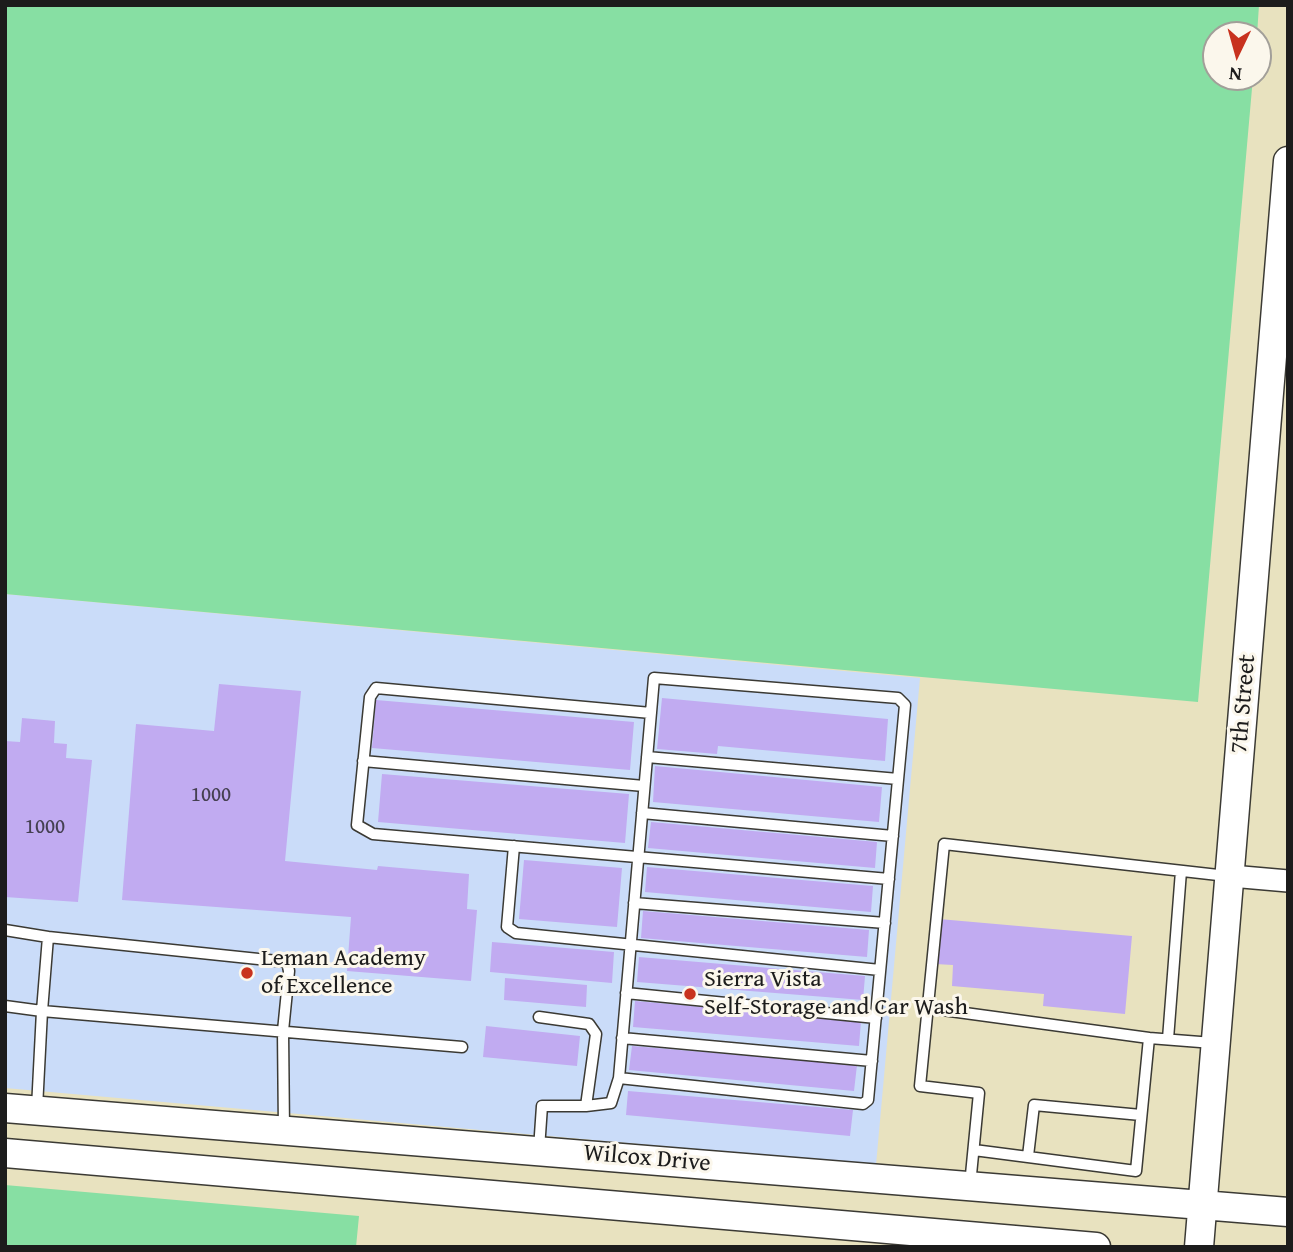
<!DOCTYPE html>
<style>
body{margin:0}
#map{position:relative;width:1293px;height:1252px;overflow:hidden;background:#e8e2bf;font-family:"Gentium Book Plus",serif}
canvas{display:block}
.frame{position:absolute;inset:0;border:7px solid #1c1c1c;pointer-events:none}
.north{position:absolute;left:1202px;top:21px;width:70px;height:70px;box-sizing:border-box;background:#fbf7ec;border:2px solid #a29f99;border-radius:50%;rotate:185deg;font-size:19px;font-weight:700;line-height:28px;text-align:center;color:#1c1c1c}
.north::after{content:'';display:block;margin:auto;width:24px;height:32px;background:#c8321e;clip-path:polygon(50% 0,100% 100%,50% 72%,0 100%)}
</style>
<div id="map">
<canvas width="1293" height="1252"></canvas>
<div class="frame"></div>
<div class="north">N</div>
</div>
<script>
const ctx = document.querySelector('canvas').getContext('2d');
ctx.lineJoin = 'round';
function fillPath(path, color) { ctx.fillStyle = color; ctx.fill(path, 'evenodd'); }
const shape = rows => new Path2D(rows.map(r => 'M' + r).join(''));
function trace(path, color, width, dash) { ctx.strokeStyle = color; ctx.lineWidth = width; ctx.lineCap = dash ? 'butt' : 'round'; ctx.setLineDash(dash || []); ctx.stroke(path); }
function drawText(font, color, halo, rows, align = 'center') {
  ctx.font = font + ' "Gentium Book Plus",serif'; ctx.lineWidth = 6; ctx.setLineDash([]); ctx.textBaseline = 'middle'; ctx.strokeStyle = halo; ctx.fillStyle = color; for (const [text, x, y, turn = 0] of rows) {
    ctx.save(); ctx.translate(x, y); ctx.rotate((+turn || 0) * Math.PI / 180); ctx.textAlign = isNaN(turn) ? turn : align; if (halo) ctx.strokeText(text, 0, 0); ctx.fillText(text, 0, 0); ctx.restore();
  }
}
const built = shape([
 [5,594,920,678,876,1165,5,1088]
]);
const green = shape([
 [5,5,1259,5,1257,35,1216,35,1216,77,1253,77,1198,702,5,594],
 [5,1185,359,1216,356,1247,5,1247]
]);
const building = shape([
 [219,684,301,691,285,861,377,870,378,866,469,874,467,909,477,910,471,981,347,971,351,917,122,900,136,724,214,731],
 [662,698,888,719,885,761,718,746,717,754,657,749],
 [376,700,634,722,630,770,372,748],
 [22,718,55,721,54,743,67,744,66,758,92,760,78,902,5,897,5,741,20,742],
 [655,766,882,787,879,822,653,802],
 [382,774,629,794,625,843,378,822],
 [651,822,877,842,875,868,648,848],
 [524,860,622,868,617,927,519,919],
 [647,867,873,886,871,912,645,892],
 [643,911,869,930,867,957,641,938],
 [939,919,1132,936,1125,1014,1043,1006,1044,994,952,986,953,965,935,964],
 [492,942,614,952,612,983,490,972],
 [639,957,865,976,863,1000,637,982],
 [505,978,587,985,586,1007,504,1000],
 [635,1001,861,1021,859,1046,633,1027],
 [486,1026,580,1036,577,1066,483,1057],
 [632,1046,857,1065,854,1091,629,1070],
 [628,1091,853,1110,850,1136,626,1115]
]);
const lane = shape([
 [651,713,376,688,370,697,357,825,373,834,889,879],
 [647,757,898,779],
 [363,761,644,786],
 [642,813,893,836],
 [514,846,507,927,516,933,880,970],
 [634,903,885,923],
 [5,930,48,937,42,1011,462,1047],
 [48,937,287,962,289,971,283,1031,284,1131],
 [626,993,876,1018],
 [5,1006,42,1011,37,1108],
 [928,1008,1149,1038,1136,1171,974,1150],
 [539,1017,589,1024,596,1034,586,1106],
 [622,1038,872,1061],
 [1149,1038,1213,1043],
 [1168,1039,1181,871],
 [539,1149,542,1106,586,1106,611,1103,619,1078,654,678,898,698,905,705,868,1100,863,1104,619,1078],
 [1028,1156,1034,1105,1141,1115],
 [970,1185,979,1093,920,1086,944,844,1227,876]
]);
const street = shape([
 [1231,876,1288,881]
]);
const secondary = shape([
 [5,1108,1288,1212],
 [5,1153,1096,1247],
 [1199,1247,1288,161]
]);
const markers = [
 [247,973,7,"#c8321e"],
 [690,994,7,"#c8321e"]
];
const numberNames = [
 ["1000",211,796],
 ["1000",45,828]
];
const streetNames = [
 ["7th Street",1244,704,-85],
 ["Wilcox Drive",647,1159,5]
];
const poiNames = [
 ["Leman Academy",261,959],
 ["of Excellence",261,987],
 ["Sierra Vista",704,980],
 ["Self-Storage and Car Wash",704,1008]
];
fillPath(built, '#cadcf9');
fillPath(green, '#87dfa3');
fillPath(building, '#c1abf1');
trace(lane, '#3b3a34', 13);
trace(street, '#3b3a34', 24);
trace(secondary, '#3b3a34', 31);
trace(lane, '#fff', 10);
trace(street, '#fff', 21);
trace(secondary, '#fff', 28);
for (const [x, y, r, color] of markers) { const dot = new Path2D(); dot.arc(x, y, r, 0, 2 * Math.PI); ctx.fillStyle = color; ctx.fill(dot); trace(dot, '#fbf7ec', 2.5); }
drawText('21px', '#454051', null, numberNames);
drawText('24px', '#1c1c1c', '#fbf7ec', streetNames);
drawText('24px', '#1c1c1c', '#fbf7ec', poiNames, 'left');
</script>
